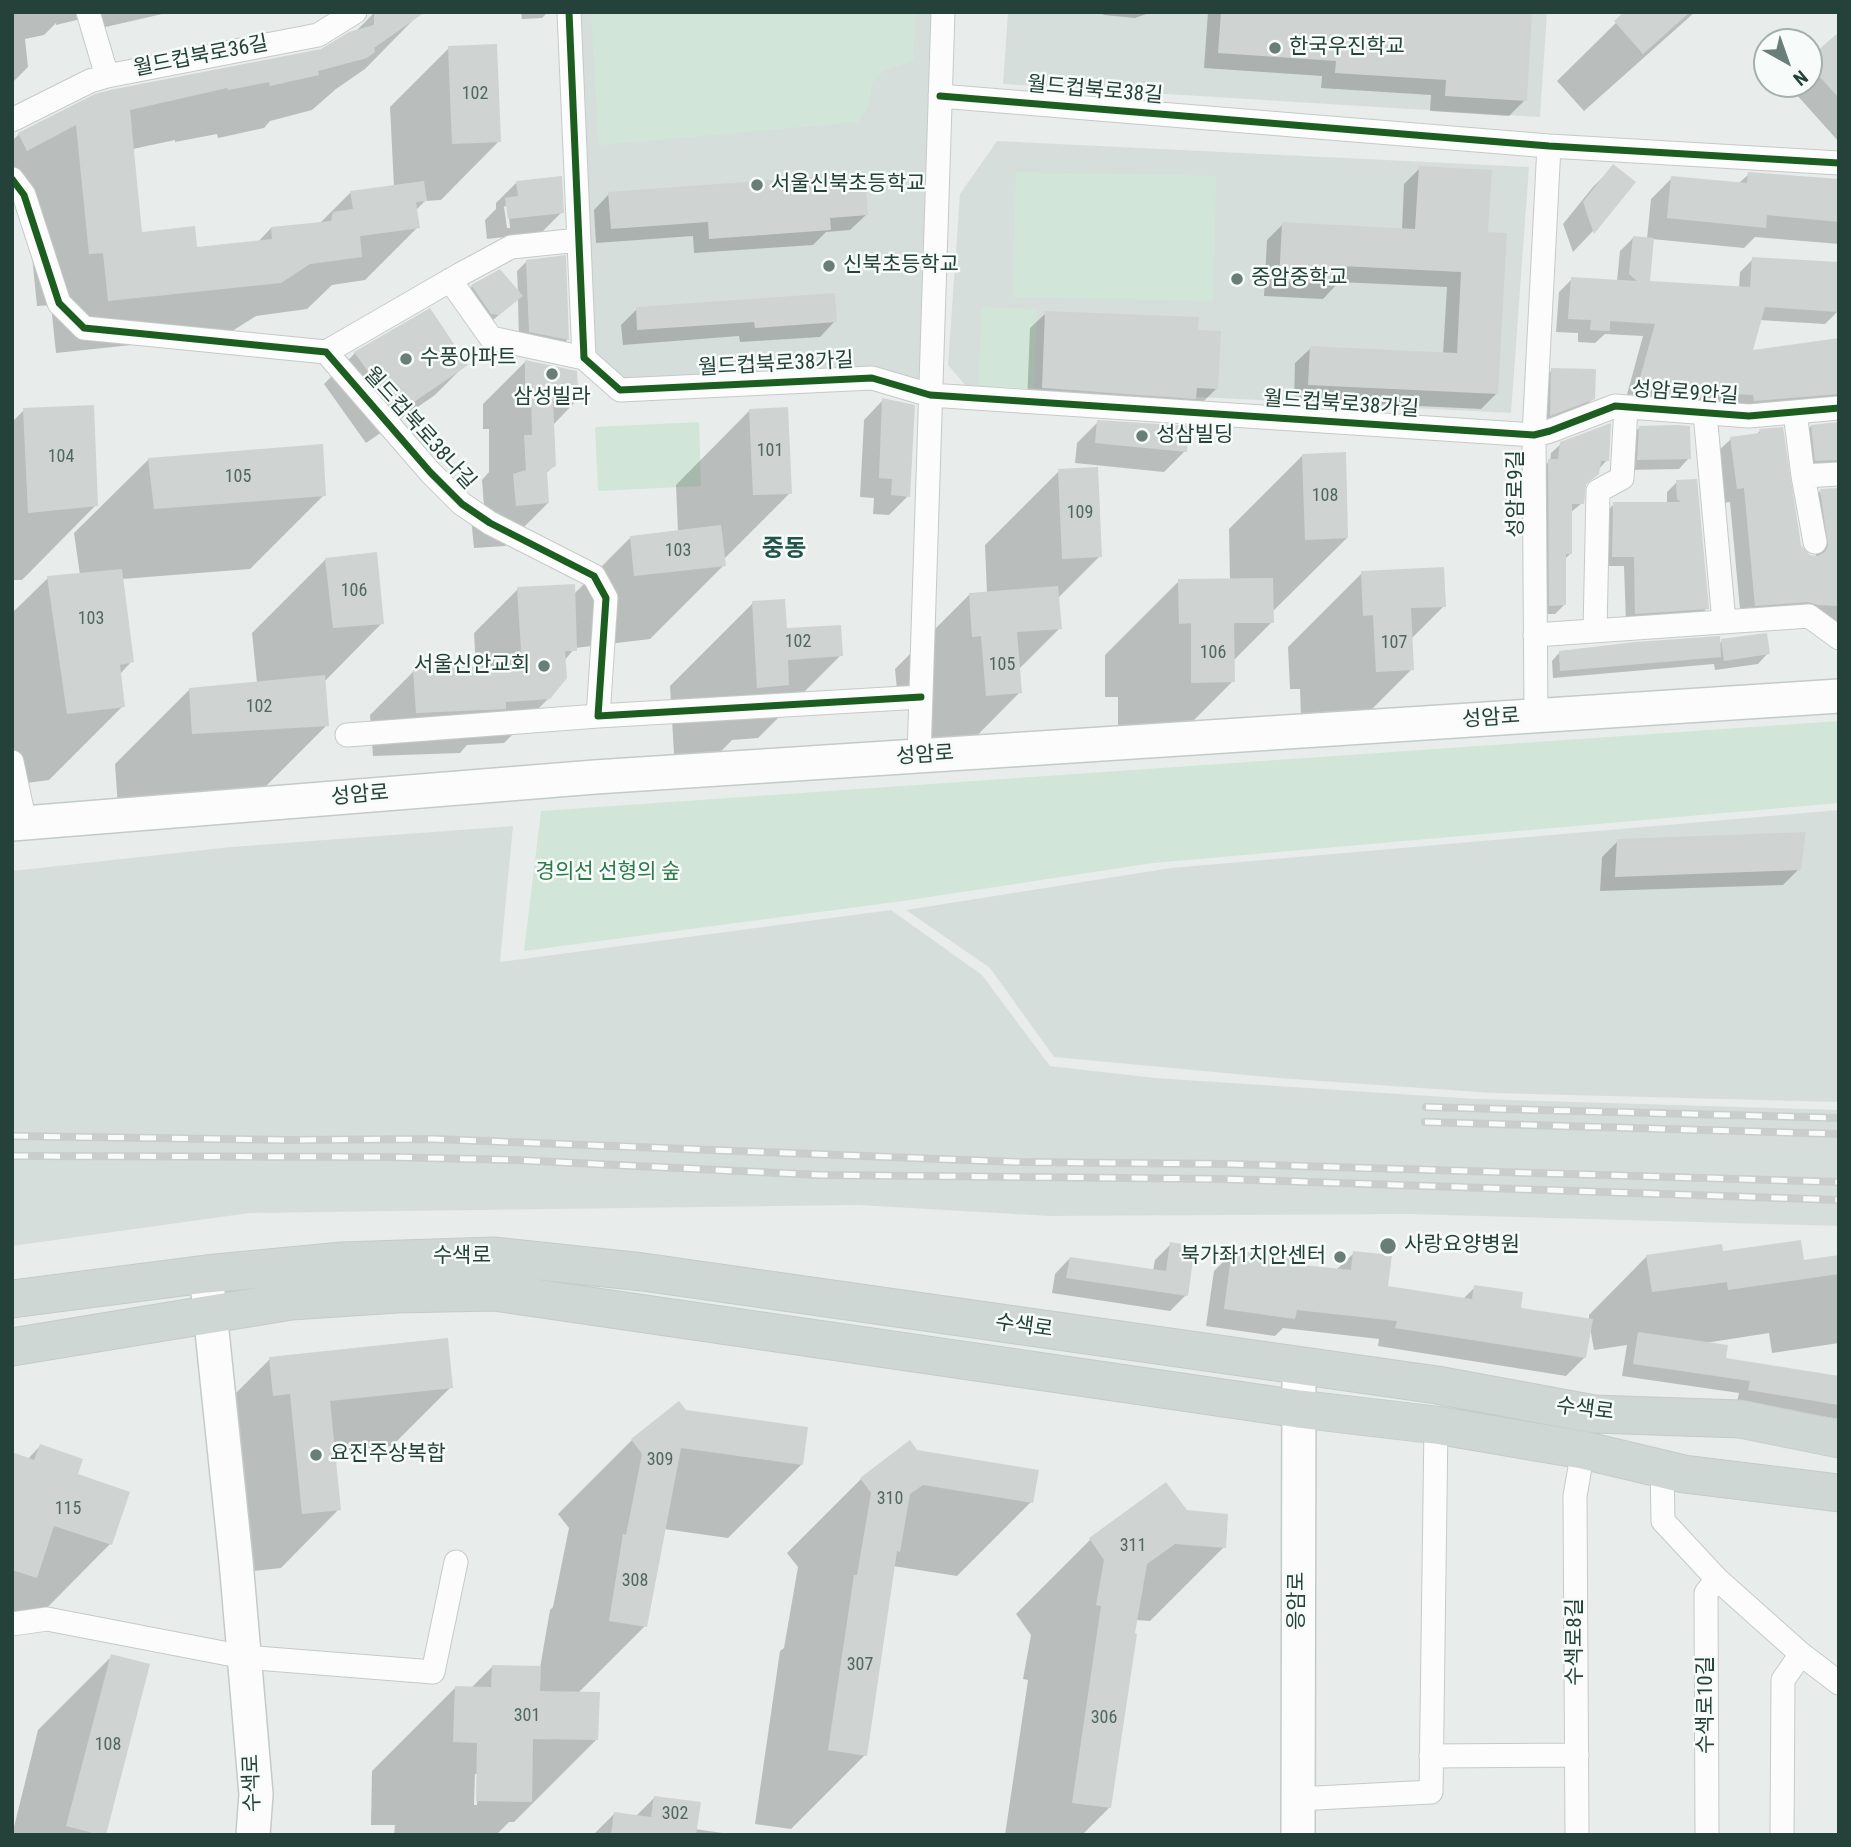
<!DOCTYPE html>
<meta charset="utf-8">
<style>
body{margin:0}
#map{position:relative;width:1851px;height:1847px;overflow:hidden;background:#e8edeb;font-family:"Roboto Condensed",sans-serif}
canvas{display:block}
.frame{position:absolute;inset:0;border:14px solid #24423a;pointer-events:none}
.north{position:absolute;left:1753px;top:28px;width:70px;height:70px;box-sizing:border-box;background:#f7fbf9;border:2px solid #a3b1ad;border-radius:50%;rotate:140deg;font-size:19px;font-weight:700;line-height:28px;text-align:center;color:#24423a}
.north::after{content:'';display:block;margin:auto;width:24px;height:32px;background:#697e78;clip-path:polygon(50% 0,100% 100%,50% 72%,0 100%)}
</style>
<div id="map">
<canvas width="1851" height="1847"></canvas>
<div class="frame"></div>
<div class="north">N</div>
</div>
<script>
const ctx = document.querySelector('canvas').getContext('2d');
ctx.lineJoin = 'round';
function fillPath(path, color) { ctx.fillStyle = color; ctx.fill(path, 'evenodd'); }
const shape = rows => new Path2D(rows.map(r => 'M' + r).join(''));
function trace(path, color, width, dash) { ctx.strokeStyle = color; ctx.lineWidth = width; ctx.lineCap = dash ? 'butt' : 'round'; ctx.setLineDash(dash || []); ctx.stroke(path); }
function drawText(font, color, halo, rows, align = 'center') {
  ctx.font = font + ' "Roboto Condensed","Noto Sans KR",sans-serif'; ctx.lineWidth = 5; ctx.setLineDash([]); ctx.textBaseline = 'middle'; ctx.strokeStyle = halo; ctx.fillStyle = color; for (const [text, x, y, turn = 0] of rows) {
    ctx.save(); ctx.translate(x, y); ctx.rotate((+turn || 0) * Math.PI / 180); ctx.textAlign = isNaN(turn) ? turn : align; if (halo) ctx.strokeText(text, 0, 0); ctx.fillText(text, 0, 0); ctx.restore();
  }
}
const built = shape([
 [569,12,943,12,930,395,872,378,620,390,584,358],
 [1008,12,1547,12,1540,117,1003,84],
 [997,141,1529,167,1511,413,965,385,948,365,960,194],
 [1839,810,1839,1102,1492,1093,1278,1078,1054,1057,990,968,906,910,1171,868],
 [513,826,500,962,891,910,982,975,1050,1066,1155,1078,1476,1099,1839,1110,1839,1226,1408,1214,1050,1216,857,1205,250,1213,12,1246,12,871,231,847]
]);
const green = shape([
 [591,12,915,12,913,61,884,70,872,83,868,107,858,122,599,145],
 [1016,172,1216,176,1213,301,1013,297],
 [982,307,1037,309,1034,388,978,386],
 [699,422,701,486,598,491,595,427],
 [1839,721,1839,803,1153,863,903,901,524,951,541,811]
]);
const shadow = shape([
 [12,12,171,12,88,31,85,18,56,25,56,23,44,35,25,39,28,67,12,83],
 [375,12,417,16,365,69,336,89,312,110,270,121,264,128,218,138,217,134,175,142,175,140,133,149,141,234,196,249,257,243,271,228,320,223,351,192,394,187,390,107,449,48,499,141,441,200,425,201,416,210,418,227,365,280,332,285,307,309,256,316,226,335,56,353,51,305,37,306,24,176,12,182,12,141,19,134,322,50,354,33],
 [521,12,548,12,542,18,522,19],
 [1100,12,1152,12,1135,18,1104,15],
 [1208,12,1530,12,1525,100,1509,116,1430,111,1431,95,1321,88,1322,76,1204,68],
 [1627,12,1695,12,1584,111,1557,81],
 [1839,34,1839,142,1787,84,1809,84,1809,61],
 [1614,166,1633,182,1592,232,1573,252,1563,224,1593,187],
 [1420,168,1487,234,1497,393,1481,409,1294,400,1295,363,1311,348,1443,354,1447,287,1339,282,1323,299,1264,296,1267,240,1283,224,1402,230,1404,184],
 [1749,174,1839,181,1839,244,1755,237,1744,248,1652,239,1649,283,1739,288,1740,272,1753,259,1838,311,1825,324,1759,320,1750,353,1839,340,1839,416,1626,398,1643,336,1605,334,1595,343,1578,342,1578,333,1556,332,1559,292,1572,279,1617,281,1620,251,1633,238,1647,239,1651,199,1672,178,1738,184],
 [516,183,562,212,541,233,487,239,485,220,496,209,496,203],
 [508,204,510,228,507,228,504,207],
 [609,194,866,215,850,230,826,232,813,245,694,253,693,236,596,243,594,210],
 [564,257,567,340,558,350,519,342,518,299,487,325,462,296,472,286,500,271,518,293,517,271,527,261],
 [637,309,835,321,820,337,740,342,739,336,623,345,621,325],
 [429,311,466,364,435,395,366,443,324,384,355,353],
 [1046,313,1196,331,1217,388,1201,404,1027,403,1030,328],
 [525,362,577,400,553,425,555,465,545,474,548,503,505,546,474,548,471,518,484,506,482,480,489,472,489,429,483,429,483,404],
 [1552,370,1594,398,1583,408,1541,424,1542,380],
 [883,400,908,496,889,515,873,514,874,498,860,497,864,420],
 [24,410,96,505,22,580,12,580,12,422],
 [750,410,790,493,723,560,724,565,650,639,575,648,564,661,549,698,504,743,467,745,460,753,373,756,370,715,414,671,476,669,474,633,518,589,574,594,631,537,678,532,676,485],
 [1098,422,1185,451,1164,472,1075,463,1077,443],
 [1839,423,1839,482,1803,474,1798,439,1811,426],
 [1640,427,1689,458,1679,469,1628,470,1630,437],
 [1760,431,1800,545,1811,557,1816,556,1807,504,1820,491,1839,569,1839,628,1741,620,1730,502,1722,503,1716,453,1731,439,1755,436],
 [1561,444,1607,460,1584,486,1582,503,1570,513,1570,554,1564,560,1565,604,1555,614,1540,614,1539,470,1550,461,1551,453],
 [1303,455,1347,538,1272,612,1272,622,1233,661,1233,681,1159,755,1118,756,1118,697,1105,697,1105,655,1179,581,1230,580,1229,529],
 [149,459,324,495,250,569,122,579,132,661,120,674,123,706,49,780,12,785,12,613,48,578,80,575,74,533],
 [1059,471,1100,556,1057,599,1060,628,1019,669,1020,692,946,767,913,769,908,709,899,710,895,669,969,595,987,594,985,545],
 [1677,482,1707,608,1697,618,1626,623,1624,566,1603,566,1604,514,1614,504,1667,504,1667,492],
 [326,559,382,623,324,682,327,725,253,799,118,807,115,764,189,690,257,683,252,633],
 [1362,573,1444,606,1411,639,1412,669,1338,743,1302,745,1300,689,1290,689,1288,647],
 [753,603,786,630,841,655,758,738,732,740,705,768,675,770,670,686],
 [1722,641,1768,653,1758,664,1715,670,1714,664,1553,678,1552,661,1559,653,1719,644],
 [1618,841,1799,869,1783,885,1600,891,1602,857],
 [1171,1244,1186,1295,1170,1311,1052,1293,1055,1274,1070,1258,1153,1271,1155,1260],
 [1233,1252,1301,1266,1336,1270,1354,1253,1386,1288,1462,1300,1475,1287,1519,1309,1589,1320,1589,1315,1647,1256,1721,1253,1802,1262,1839,1257,1839,1343,1772,1353,1769,1333,1705,1343,1724,1359,1839,1377,1839,1419,1737,1402,1739,1393,1622,1376,1627,1345,1594,1350,1590,1328,1585,1357,1566,1376,1378,1346,1379,1339,1283,1328,1275,1336,1206,1326,1214,1271],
 [270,1359,451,1387,392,1446,333,1452,339,1509,281,1568,244,1572,211,1418],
 [678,1404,685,1412,802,1464,728,1538,664,1529,645,1626,578,1693,597,1739,514,1822,509,1822,496,1835,394,1835,395,1825,371,1825,372,1771,455,1688,471,1688,492,1667,540,1668,550,1610,553,1607,569,1528,558,1514,632,1440],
 [475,1774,478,1774,477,1805,474,1805],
 [40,1446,75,1476,128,1493,110,1544,27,1628,12,1622,12,1454,28,1459],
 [916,1451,1031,1502,957,1576,893,1566,865,1755,791,1829,755,1824,780,1651,784,1648,798,1567,787,1553,861,1479],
 [1166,1484,1186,1512,1224,1547,1150,1621,1135,1620,1109,1808,1082,1835,1005,1835,1028,1680,1023,1679,1031,1635,1016,1614,1090,1540],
 [112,1656,104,1835,12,1835,38,1730],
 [655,1797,695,1829,736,1835,593,1835,615,1813,636,1816]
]);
const building = shape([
 [374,12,425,12,374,48,375,52,367,58,318,71,319,75,270,86,269,82,228,90,227,88,130,110,142,232,195,226,197,247,272,239,271,227,331,221,333,212,353,209,350,191,424,181,427,201,416,202,420,228,360,236,362,257,310,264,281,283,108,301,103,253,89,254,76,125,27,151,18,133,95,94,110,90,321,49,349,32,374,25],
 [1221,12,1532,12,1527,101,1445,96,1446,80,1335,73,1336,61,1218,53],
 [1624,12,1690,12,1643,54,1614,21],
 [1839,32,1839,98,1809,65,1809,58],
 [497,44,501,142,452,144,448,46],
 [1613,164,1636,182,1594,234,1583,202],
 [1419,166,1492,170,1488,232,1507,233,1498,394,1308,385,1310,346,1457,353,1461,272,1341,266,1341,284,1279,281,1282,222,1415,229],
 [1748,172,1839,179,1839,222,1767,215,1766,228,1667,218,1671,176,1747,183],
 [865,173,868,215,830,218,831,230,709,239,708,222,611,229,608,192],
 [562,176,564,213,508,219,505,198,518,196,516,181],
 [1633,236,1654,238,1650,281,1750,287,1752,257,1839,262,1839,312,1765,307,1753,350,1839,338,1839,394,1754,401,1753,395,1689,392,1689,397,1683,397,1638,385,1655,324,1610,321,1610,331,1590,330,1591,320,1568,319,1571,277,1637,281,1629,274],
 [566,255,569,340,529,332,526,260],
 [500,269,523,296,499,315,491,314,471,285],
 [835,293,837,322,755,328,754,322,637,330,636,307],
 [430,308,468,365,398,413,354,352],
 [1045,311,1199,317,1198,330,1221,331,1218,389,1197,388,1196,399,1042,388],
 [525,360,577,371,579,401,553,401,556,466,547,471,549,503,516,506,513,474,526,470,524,435,532,435,531,387,525,387],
 [1551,368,1596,369,1595,399,1550,416],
 [882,398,915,405,910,497,891,495,892,479,879,478],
 [94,405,98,506,28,513,23,408],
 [788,407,792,494,753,495,749,409],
 [1097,420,1189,426,1187,452,1095,443],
 [1839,422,1839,460,1815,461,1811,425],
 [1611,423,1609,461,1601,461,1599,474,1586,484,1584,504,1572,504,1572,554,1566,554,1566,605,1549,606,1548,459,1558,459,1560,442],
 [1676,425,1690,426,1691,459,1637,460,1639,426],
 [1783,427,1801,545,1810,555,1818,556,1825,552,1828,546,1820,489,1839,488,1839,606,1818,605,1808,602,1755,606,1744,488,1737,489,1730,437,1760,433,1759,429],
 [323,444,326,496,154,509,148,458],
 [1346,452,1348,538,1305,540,1302,454],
 [1098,467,1102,557,1062,559,1058,469],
 [1697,479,1709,609,1635,614,1634,557,1612,557,1613,502,1681,502,1677,499,1676,480],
 [721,525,726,566,634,576,630,536],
 [377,552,384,624,333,628,325,558],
 [1444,567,1446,607,1411,608,1414,670,1376,672,1373,615,1363,616,1361,571],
 [122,569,134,662,120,665,125,707,67,714,47,576],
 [1273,578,1274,623,1234,623,1235,682,1191,683,1191,623,1179,624,1178,579],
 [575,584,577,651,565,651,567,678,550,699,506,702,506,709,416,713,413,669,522,665,517,587],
 [1058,586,1062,629,1017,632,1022,693,986,696,981,636,972,637,969,593],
 [785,599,787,628,841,625,843,656,788,660,789,685,757,688,752,601],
 [1767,633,1770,654,1724,661,1721,639],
 [1720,636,1721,657,1560,671,1559,651,1635,642],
 [325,675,329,726,192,734,189,688],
 [1806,832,1801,870,1615,877,1617,839],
 [1801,1240,1804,1260,1839,1255,1839,1274,1728,1290,1727,1282,1652,1292,1646,1255,1722,1244,1723,1251],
 [1170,1242,1195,1246,1188,1296,1066,1278,1070,1257,1166,1271],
 [1232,1250,1304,1260,1303,1265,1351,1270,1353,1251,1392,1255,1388,1286,1472,1299,1474,1285,1523,1292,1521,1308,1593,1319,1586,1358,1395,1328,1397,1321,1297,1310,1295,1319,1224,1309],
 [1638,1332,1728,1345,1726,1358,1839,1376,1839,1405,1748,1390,1750,1381,1633,1364],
 [448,1338,453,1388,330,1401,341,1510,302,1514,290,1394,273,1396,269,1357],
 [679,1401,686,1410,808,1427,803,1465,681,1448,647,1627,609,1621,623,1534,626,1535,642,1454,631,1439],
 [910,1440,917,1450,1039,1470,1033,1503,923,1485,910,1494,900,1552,897,1551,867,1756,828,1750,854,1575,857,1575,871,1493,860,1478],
 [40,1444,83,1459,78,1474,130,1492,112,1545,54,1526,37,1578,12,1570,12,1452,34,1460],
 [1166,1482,1187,1510,1228,1514,1226,1548,1175,1544,1147,1564,1135,1633,1137,1634,1111,1808,1072,1803,1101,1606,1096,1605,1104,1560,1089,1538],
 [111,1654,150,1664,106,1835,100,1835,66,1826],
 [492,1665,541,1666,540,1691,600,1692,598,1740,533,1739,532,1802,476,1801,477,1743,453,1742,455,1686,491,1687],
 [654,1796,701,1802,696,1835,611,1835,614,1812,651,1817]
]);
const street = shape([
 [88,12,107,76,318,35,355,12],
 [569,12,584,358,620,390,872,378,930,395,1534,435,1550,431,1615,406,1749,416,1839,408],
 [940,96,1549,146,1839,163],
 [12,120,90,81,107,76],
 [12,179,24,195,59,303,84,328,326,352,430,472,462,504,490,523,594,576,606,598,598,716,921,697],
 [450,280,491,338,584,358],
 [326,352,461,274,511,247,579,240],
 [1795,412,1803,476,1815,542],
 [1705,413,1724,622],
 [1803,476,1839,474],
 [1595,631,1598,491,1622,478,1626,407],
 [1535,635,1809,616,1839,638],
 [1536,716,1534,435,1549,146],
 [347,735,598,716],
 [919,756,943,12],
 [12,762,25,823],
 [1662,1469,1663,1521,1717,1579,1801,1654,1839,1683],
 [12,1624,47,1619,244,1657,433,1672,456,1562],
 [1431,1756,1577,1755],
 [1297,1799,1431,1792,1436,1425],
 [1577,1835,1575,1496,1583,1450],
 [1707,1835,1706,1593,1717,1579],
 [1782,1835,1783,1680,1801,1654]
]);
const secondary = shape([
 [12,824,595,777,1839,696],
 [206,1274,236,1561,256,1794,253,1835],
 [1298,1835,1299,1367]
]);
const primary = shape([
 [12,1299,206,1274,342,1261,493,1256,643,1272,1437,1385,1594,1414,1740,1419,1839,1439],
 [12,1347,291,1301,397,1294,494,1292,1299,1409,1436,1425,1583,1450,1684,1474,1839,1493]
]);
const rail = shape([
 [1426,1107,1839,1118],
 [1425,1122,1839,1134],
 [12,1136,289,1140,434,1139,1016,1162,1230,1164,1839,1182],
 [12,1156,387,1157,514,1160,820,1175,1222,1179,1839,1200]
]);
const cycleway = shape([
 [569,12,584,358,620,390,872,378,930,395,1534,435,1550,431,1615,406,1749,416,1839,408],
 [940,96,1549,146,1839,163],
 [12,179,24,195,59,303,84,328,326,352,430,472,462,504,490,523,594,576,606,598,598,716,921,697]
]);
const markers = [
 [1275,48,7,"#697e78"],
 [757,185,7,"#697e78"],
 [829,266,7,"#697e78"],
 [1237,279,7,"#697e78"],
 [406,359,7,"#697e78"],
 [552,374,7,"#697e78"],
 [1142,436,7,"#697e78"],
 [544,666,7,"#697e78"],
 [1388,1246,9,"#697e78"],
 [1340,1257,7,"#697e78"],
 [316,1455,7,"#697e78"]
];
const numberNames = [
 ["102",475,94],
 ["101",770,451],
 ["104",61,457],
 ["105",238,477],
 ["108",1325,496],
 ["109",1080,513],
 ["103",678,551],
 ["106",354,591],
 ["103",91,619],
 ["102",798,642],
 ["107",1394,643],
 ["106",1213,653],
 ["105",1002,665],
 ["102",259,707],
 ["309",660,1460],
 ["310",890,1499],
 ["115",68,1509],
 ["311",1133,1546],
 ["308",635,1581],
 ["307",860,1665],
 ["301",527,1716],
 ["306",1104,1718],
 ["108",108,1745],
 ["302",675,1814]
];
const poiNames = [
 ["한국우진학교",1289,48],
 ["서울신북초등학교",771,185],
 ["신북초등학교",843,266],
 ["중암중학교",1251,279],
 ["수풍아파트",420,359],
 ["삼성빌라",552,398,"center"],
 ["성삼빌딩",1156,436],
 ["서울신안교회",530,666,"right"],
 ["사랑요양병원",1404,1246],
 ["북가좌1치안센터",1326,1257,"right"],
 ["요진주상복합",330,1455]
];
const streetNames = [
 ["월드컵북로36길",201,57,-11],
 ["월드컵북로38길",1095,91,5],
 ["월드컵북로38가길",776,365,-3],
 ["성암로9안길",1685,394,4],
 ["월드컵북로38가길",1341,405,4],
 ["월드컵북로38나길",419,429,48],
 ["성암로9길",1517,494,-90],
 ["성암로",1491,719,-4],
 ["성암로",925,756,-4],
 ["성암로",360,796,-5],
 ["수색로",462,1257],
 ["수색로",1024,1327,8],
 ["수색로",1585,1410,7],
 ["응암로",1298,1601,-90],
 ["수색로8길",1576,1642,-90],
 ["수색로10길",1707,1705,-90],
 ["수색로",253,1783,-92]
];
const parkNames = [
 ["경의선 선형의 숲",608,873]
];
const quarterNames = [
 ["중동",784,550]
];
fillPath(built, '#d6dedb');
fillPath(green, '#d1e6d8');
fillPath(shadow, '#0003');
fillPath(building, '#cfd4d2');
trace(street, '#c5cac8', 25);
trace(secondary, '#c3cbc8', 36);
trace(primary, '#c3ccc9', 39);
trace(street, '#fcfcfc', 23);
trace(secondary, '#fcfcfc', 33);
trace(primary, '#cfd7d5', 37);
trace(rail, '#c9cdcc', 8);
trace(rail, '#f7fbf9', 5, [16]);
trace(cycleway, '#1b5e20', 7);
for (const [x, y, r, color] of markers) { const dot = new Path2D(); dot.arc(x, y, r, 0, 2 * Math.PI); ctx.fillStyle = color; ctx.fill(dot); trace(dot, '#f7fbf9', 2.5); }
drawText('18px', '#506761', null, numberNames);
drawText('21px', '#24423a', '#f7fbf9', poiNames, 'left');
drawText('21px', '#24423a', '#f7fbf9', streetNames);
drawText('21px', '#2d7a4b', '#f7fbf9', parkNames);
drawText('bold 24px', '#1f5548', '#f7fbf9', quarterNames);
</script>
